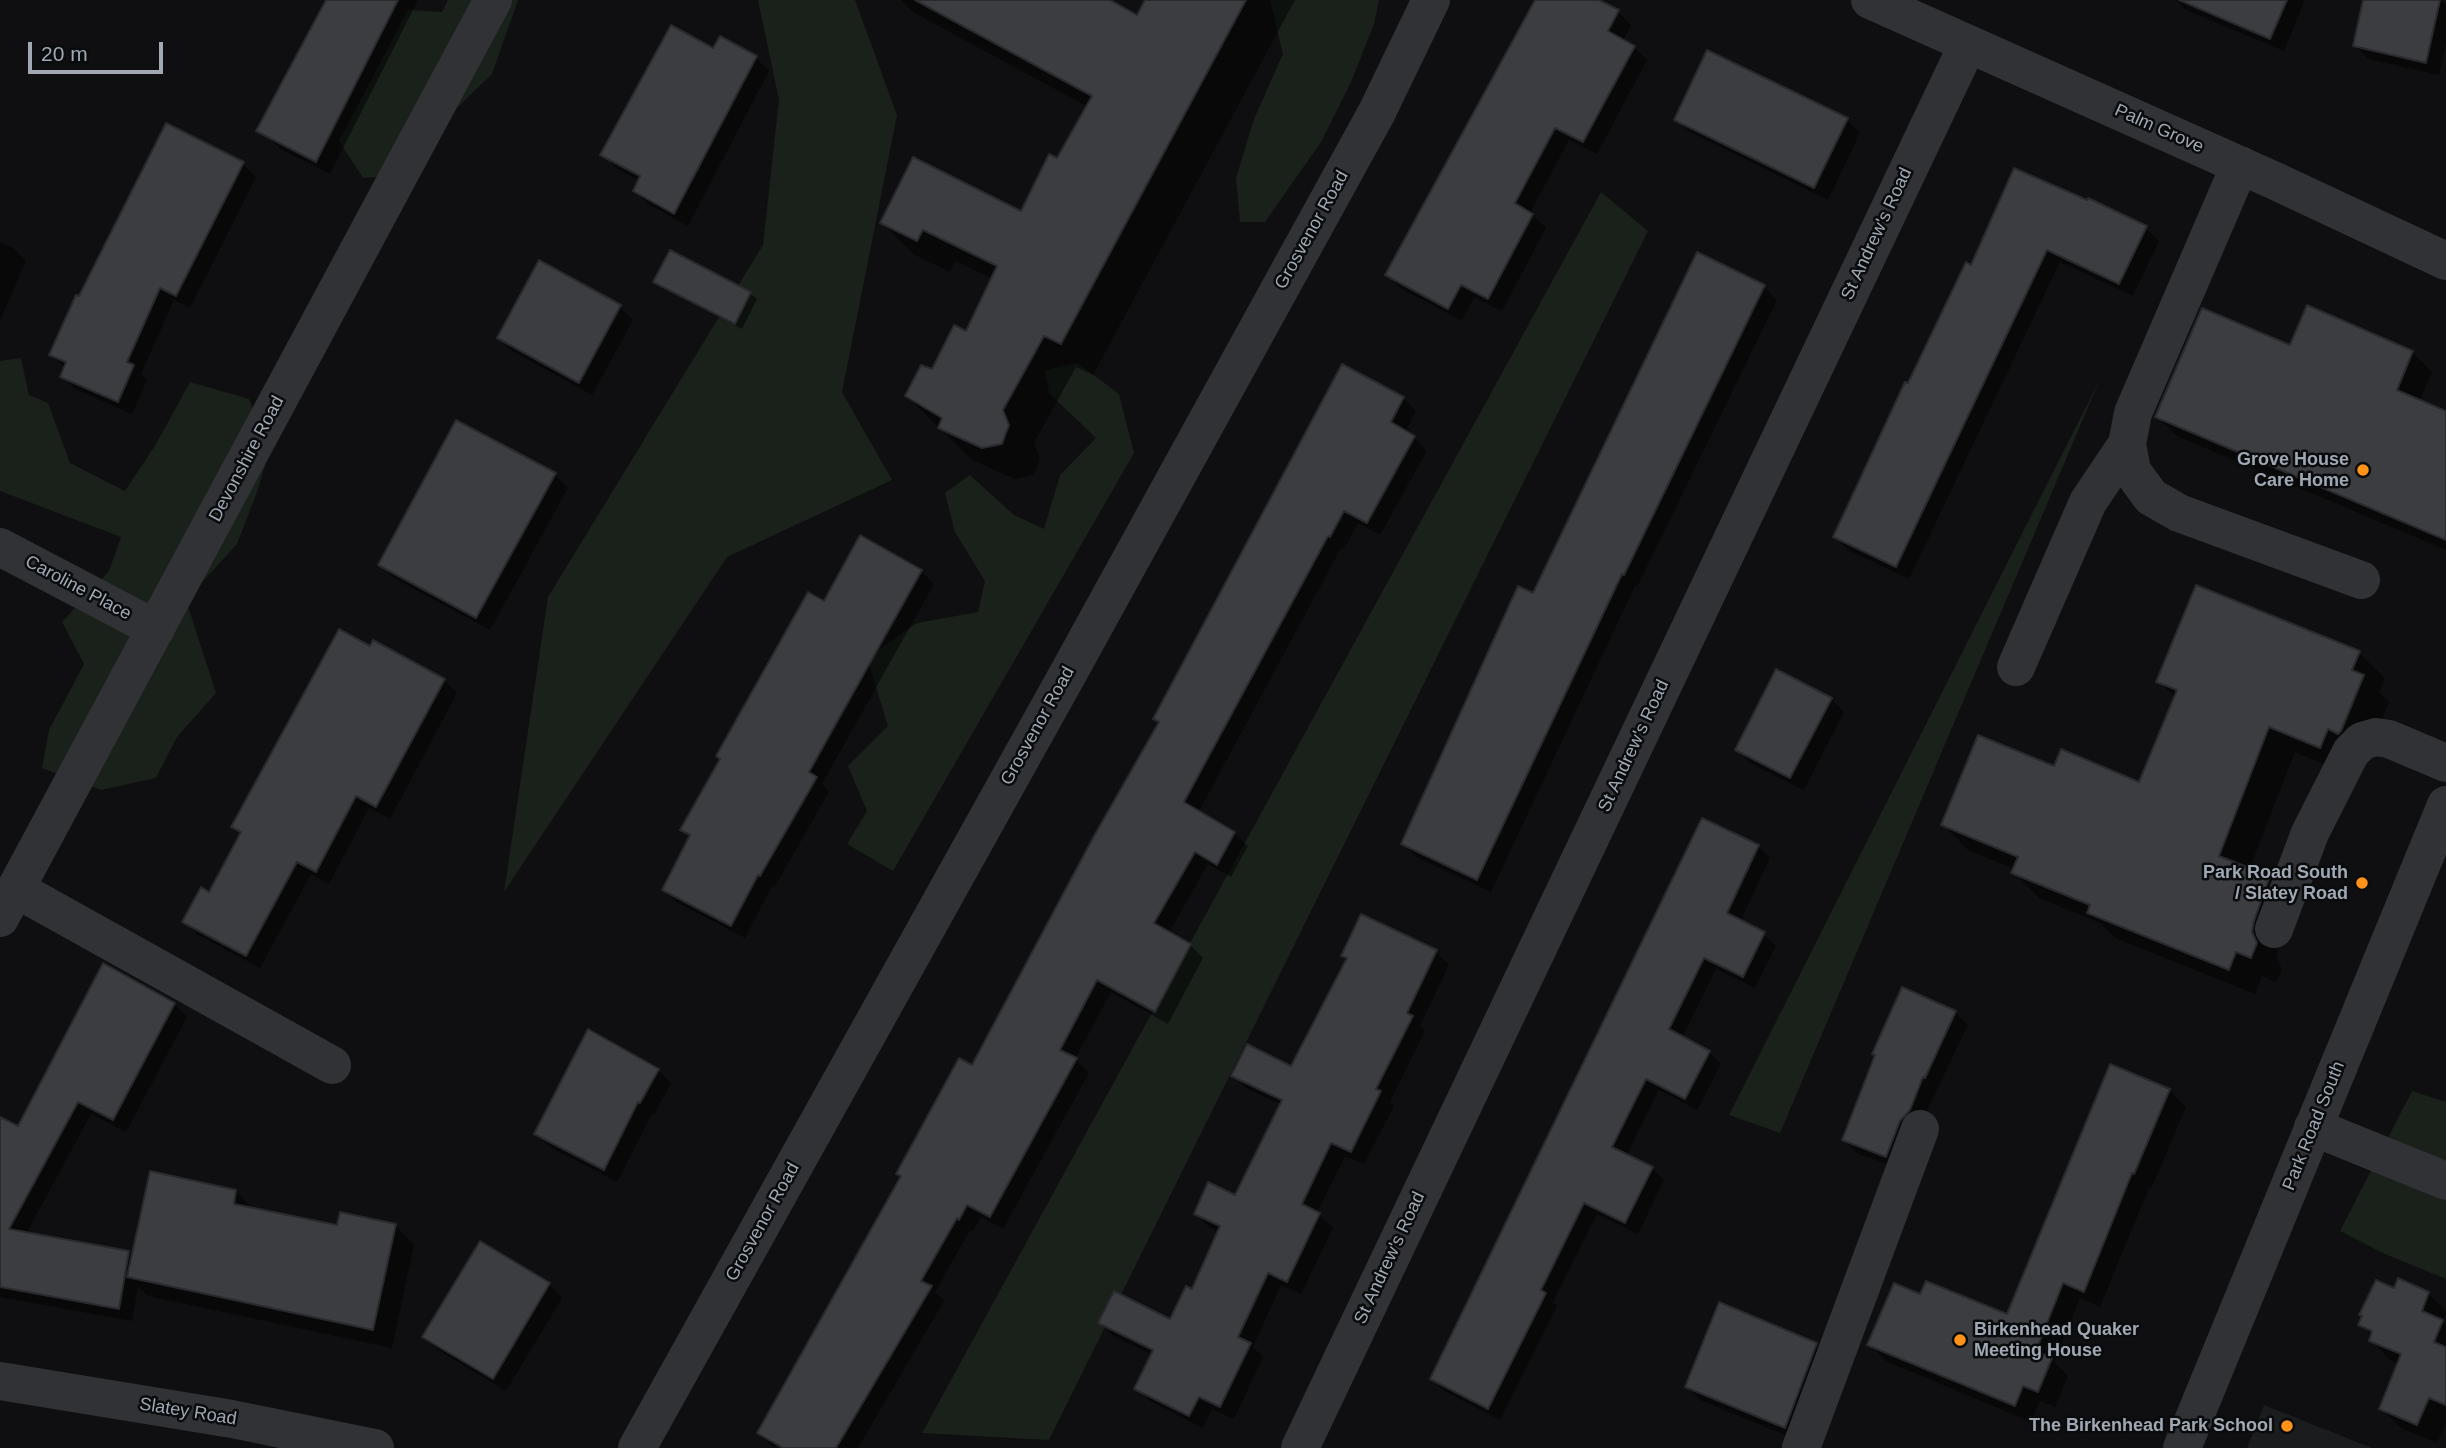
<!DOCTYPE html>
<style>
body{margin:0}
#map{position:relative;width:2446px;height:1448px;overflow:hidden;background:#0f0f11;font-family:Arial,sans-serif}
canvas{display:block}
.scale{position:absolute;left:28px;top:42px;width:135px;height:32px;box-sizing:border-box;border:4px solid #9fa8b3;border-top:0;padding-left:9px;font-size:21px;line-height:24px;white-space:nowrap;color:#9fa8b3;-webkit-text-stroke:5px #0a0b0c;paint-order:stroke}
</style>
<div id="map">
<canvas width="2446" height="1448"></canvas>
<div class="scale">20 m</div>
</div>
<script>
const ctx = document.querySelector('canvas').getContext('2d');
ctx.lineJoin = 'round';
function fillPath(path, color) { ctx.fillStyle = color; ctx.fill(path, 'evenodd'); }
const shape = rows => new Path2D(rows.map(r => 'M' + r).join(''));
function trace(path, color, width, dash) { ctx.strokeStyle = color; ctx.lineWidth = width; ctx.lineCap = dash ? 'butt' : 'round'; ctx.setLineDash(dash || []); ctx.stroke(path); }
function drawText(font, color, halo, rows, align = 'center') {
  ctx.font = font + ' Arial,sans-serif'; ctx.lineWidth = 5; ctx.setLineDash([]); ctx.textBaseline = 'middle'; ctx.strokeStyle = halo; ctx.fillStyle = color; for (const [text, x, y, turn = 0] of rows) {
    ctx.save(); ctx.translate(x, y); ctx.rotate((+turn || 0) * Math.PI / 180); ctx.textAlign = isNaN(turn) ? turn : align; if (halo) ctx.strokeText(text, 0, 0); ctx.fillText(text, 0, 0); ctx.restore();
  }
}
const built = shape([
 [2264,1405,2372,1448,2247,1448]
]);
const green = shape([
 [448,0,518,0,492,74,387,176,363,178,339,141,408,10,442,12],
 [758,0,855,0,897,115,842,392,892,480,727,557,504,892,548,597,763,245,779,100],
 [1270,0,1379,0,1374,24,1351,82,1321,142,1265,222,1240,222,1236,178,1254,119,1283,54],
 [1601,192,1648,231,1049,1440,922,1433],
 [21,358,29,395,48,403,70,463,125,491,156,444,190,382,249,399,269,453,257,492,237,544,186,600,216,693,177,737,156,778,101,790,42,768,49,730,84,664,62,622,109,571,121,537,0,491,0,361],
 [1078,363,1119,394,1134,453,893,871,847,844,867,811,848,766,888,726,867,658,917,623,978,612,985,581,955,532,945,493,970,475,1014,515,1044,529,1060,475,1096,438,1049,393,1045,370],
 [2100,379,1780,1133,1729,1115],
 [2412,1091,2446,1102,2446,1279,2385,1254,2340,1231]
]);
const shadow = shape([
 [331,0,418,0,330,174,280,149,267,135],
 [901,0,1106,0,1138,17,1147,0,1295,0,1093,375,1076,367,1034,443,1040,459,1034,475,1015,479,972,460,907,396,966,333,993,279,955,261,950,272,915,255,882,223,1022,213,1058,161,1088,107,913,12],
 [1537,0,1596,0,1618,12,1631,25,1623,41,1634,47,1647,60,1597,154,1569,140,1530,213,1546,228,1502,311,1474,297,1462,321,1400,288,1387,274],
 [2176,0,2305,0,2284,51,2186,10],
 [2365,0,2441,0,2446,5,2446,45,2439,75,2368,59,2355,46],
 [714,51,756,58,769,71,688,226,648,204,635,191,640,181,616,168,603,154],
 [1676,119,1847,120,1860,133,1828,200,1690,132],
 [243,164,256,177,190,308,174,300,141,374,147,380,132,414,75,389,62,376,65,368,51,354,79,298],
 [2088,202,2146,228,2159,241,2133,296,2060,262,1909,579,1848,550,1835,537,1909,386,1972,267],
 [0,242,13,248,26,261,0,320],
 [656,281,750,293,757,299,742,329,662,288],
 [1764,287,1777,300,1637,587,1635,586,1491,892,1416,857,1403,844,1534,595],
 [620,307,633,320,592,395,512,351,499,338],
 [2291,347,2412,352,2432,372,2419,402,2446,413,2446,550,2177,436,2157,417],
 [1403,398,1416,411,1405,432,1414,437,1427,451,1380,535,1358,523,1344,549,1341,548,1198,813,1234,833,1248,846,1231,877,1208,864,1169,933,1190,945,1203,958,1168,1024,1111,992,1075,1059,1089,1073,1003,1229,981,1217,973,1231,970,1230,935,1292,944,1301,858,1448,772,1446,759,1433,902,1177,898,1173,972,1068,1160,723,1155,718],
 [555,475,568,488,490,630,394,578,380,565],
 [921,571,934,584,822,784,829,792,774,888,772,886,745,938,678,903,664,890,691,838,682,829,824,603],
 [2359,653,2385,678,2379,692,2389,702,2366,757,2346,773,2295,752,2249,870,2269,878,2294,903,2278,947,2277,959,2282,969,2276,982,2262,976,2255,994,2115,938,2100,923,2039,898,2014,872,2015,869,1968,850,1943,825,2055,769,2140,784,2176,698,2158,681],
 [444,680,457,693,390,819,369,808,329,884,311,874,260,968,198,935,185,922,210,894,242,835,234,826],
 [1831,699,1844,712,1804,790,1750,763,1737,750],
 [1758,846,1770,858,1740,922,1763,934,1776,946,1755,988,1716,969,1682,1038,1709,1052,1721,1064,1697,1110,1659,1090,1627,1154,1652,1168,1664,1180,1638,1234,1597,1214,1553,1302,1557,1306,1500,1420,1444,1391,1432,1379],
 [1436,952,1449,965,1420,1026,1425,1031,1390,1102,1394,1106,1364,1164,1345,1156,1317,1213,1333,1228,1301,1294,1281,1285,1253,1347,1263,1357,1234,1419,1212,1409,1203,1428,1150,1401,1136,1388,1153,1355,1113,1336,1100,1323,1171,1321,1193,1291,1220,1232,1209,1227,1196,1214,1236,1197,1282,1105,1247,1089,1234,1075,1292,1069,1348,960,1343,956],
 [174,1004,187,1017,126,1132,91,1114,26,1234,128,1253,133,1257,236,1191,254,1210,338,1228,395,1225,414,1245,392,1348,148,1296,138,1286,132,1321,0,1297,0,1120,18,1128],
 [1955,1012,1968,1025,1899,1169,1857,1153,1844,1140],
 [658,1070,671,1083,654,1115,652,1114,617,1182,550,1147,536,1134],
 [2169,1090,2186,1107,2151,1189,2149,1188,2100,1307,2080,1298,2054,1362,2068,1376,2055,1407,2040,1401,2031,1422,1886,1361,1870,1345,1921,1296,2007,1317],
 [549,1284,562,1298,506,1391,438,1350,425,1337],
 [2394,1290,2428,1293,2446,1311,2444,1323,2446,1325,2446,1423,2437,1443,2401,1428,2381,1409,2399,1364,2390,1360,2371,1340,2372,1336,2360,1324],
 [1816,1345,1829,1358,1798,1440,1700,1400,1687,1387]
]);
const building = shape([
 [326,0,398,0,316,162,256,131,326,0],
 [915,0,1110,0,1137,15,1145,0,1246,0,1061,344,1044,336,1003,410,1009,425,1002,444,982,448,938,428,942,418,905,396,921,365,932,369,954,325,966,331,997,266,923,230,917,241,880,223,913,157,1021,211,1049,154,1057,158,1092,96,915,0],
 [1535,0,1599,0,1619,10,1608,31,1635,46,1583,142,1555,128,1515,203,1533,214,1488,299,1461,285,1448,309,1385,275,1535,0],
 [2179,0,2287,0,2270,39,2179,0],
 [2363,0,2440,0,2426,63,2353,46,2363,0],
 [671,25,713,48,720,36,757,56,674,214,633,191,640,176,600,155,671,25],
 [1707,50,1848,118,1814,188,1674,120,1707,50],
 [166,123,244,162,176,296,160,288,127,362,134,365,118,402,60,377,66,362,49,355,76,295,79,296,166,123],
 [2014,168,2087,200,2088,198,2147,226,2119,284,2047,250,1896,567,1833,537,1905,382,1908,383,1966,262,1971,265,2014,168],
 [670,250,751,292,735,324,653,282,670,250],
 [1697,252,1765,285,1624,575,1622,574,1477,880,1401,844,1518,586,1533,593,1697,252],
 [539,260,621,305,579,383,497,338,539,260],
 [2307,305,2413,351,2397,390,2446,411,2446,540,2155,417,2202,308,2290,345,2307,305],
 [1342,364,1404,397,1391,422,1415,436,1367,523,1344,511,1330,537,1328,536,1184,802,1235,832,1217,865,1195,852,1154,923,1191,944,1155,1012,1097,980,1060,1050,1077,1058,990,1217,967,1205,959,1220,957,1218,921,1281,932,1286,836,1448,783,1448,757,1433,901,1176,896,1174,959,1058,972,1065,1094,836,1159,722,1153,719,1342,364],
 [456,420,556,473,476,618,378,565,456,420],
 [860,535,922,570,809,772,817,777,760,876,758,875,731,926,662,890,690,835,680,830,720,759,716,756,808,592,824,601,860,535],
 [2196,585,2360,651,2352,670,2364,675,2341,731,2338,734,2328,729,2320,748,2269,727,2219,856,2270,876,2254,921,2252,932,2257,943,2251,958,2236,952,2229,970,2087,913,2090,905,2011,873,2018,857,1941,825,1978,735,2054,766,2061,749,2139,782,2177,690,2156,682,2196,585],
 [339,629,370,646,373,640,445,679,376,807,356,796,316,872,297,862,246,956,182,922,201,887,209,892,241,832,231,827,339,629],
 [1776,669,1832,698,1790,778,1735,750,1776,669],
 [1702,818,1759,845,1727,913,1765,932,1743,977,1704,958,1669,1029,1710,1051,1685,1099,1646,1079,1612,1147,1653,1167,1625,1223,1584,1203,1541,1290,1546,1293,1488,1409,1430,1379,1702,818],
 [1361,914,1437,950,1407,1013,1413,1016,1376,1089,1381,1091,1351,1152,1331,1143,1302,1204,1320,1213,1287,1282,1268,1273,1238,1337,1251,1343,1220,1407,1199,1397,1189,1416,1134,1389,1153,1350,1098,1323,1114,1291,1170,1319,1186,1286,1192,1289,1220,1226,1194,1214,1208,1182,1235,1195,1282,1100,1231,1076,1247,1044,1291,1066,1347,958,1341,956,1361,914],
 [103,963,175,1003,113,1120,78,1102,9,1229,129,1251,119,1309,0,1287,0,1117,18,1126,103,963],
 [1902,987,1956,1011,1925,1078,1923,1077,1910,1110,1900,1121,1886,1157,1842,1140,1875,1055,1872,1054,1902,987],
 [588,1029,659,1069,640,1103,638,1102,604,1170,534,1134,588,1029],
 [2110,1064,2170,1089,2134,1174,2132,1173,2084,1292,2063,1283,2036,1351,2052,1358,2038,1392,2023,1386,2015,1406,1867,1345,1894,1283,1920,1294,1926,1281,2007,1314,2110,1064],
 [150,1171,236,1190,234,1204,337,1225,340,1212,396,1224,373,1330,127,1277,150,1171],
 [480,1241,550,1283,493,1379,422,1337,480,1241],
 [2398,1278,2429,1292,2422,1311,2443,1320,2434,1342,2446,1347,2446,1405,2429,1398,2417,1425,2379,1409,2401,1354,2369,1341,2372,1331,2358,1325,2362,1316,2359,1315,2376,1280,2394,1288,2398,1278],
 [1719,1302,1817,1343,1785,1428,1685,1387,1719,1302]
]);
const minor = shape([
 [1870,0,2273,180,2446,261],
 [2240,165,2133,413,2127,444,2132,471,2151,497,2179,513,2361,580],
 [0,547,156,629],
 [2016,667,2088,502,2127,444],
 [16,889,332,1065],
 [0,918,493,0],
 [2274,929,2310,833,2351,752,2362,741,2376,737,2389,739,2446,763],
 [2313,1127,2446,1181],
 [0,1381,232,1419,375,1448],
 [637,1448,1070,670,1377,112,1431,0],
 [1300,1448,1968,44],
 [1801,1448,1920,1129],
 [2182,1448,2446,805]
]);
const markers = [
 [2363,470,7,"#ff9319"],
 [2362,883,7,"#ff9319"],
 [1960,1340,7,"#ff9319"],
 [2287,1426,7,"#ff9319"]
];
const streetNames = [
 ["Palm Grove",2159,129,24],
 ["Grosvenor Road",1312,230,-61],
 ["St Andrew's Road",1877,234,-65],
 ["Devonshire Road",247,459,-62],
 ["Caroline Place",78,588,28],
 ["Grosvenor Road",1038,726,-61],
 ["St Andrew's Road",1634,746,-65],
 ["Park Road South",2314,1126,-68],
 ["Grosvenor Road",763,1222,-61],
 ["St Andrew's Road",1390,1258,-65],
 ["Slatey Road",188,1412,9]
];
const poiNames = [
 ["Grove House",2349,460],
 ["Care Home",2349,481],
 ["Park Road South",2348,873],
 ["/ Slatey Road",2348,894],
 ["Birkenhead Quaker",1974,1330,"left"],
 ["Meeting House",1974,1351,"left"],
 ["The Birkenhead Park School",2273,1426]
];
fillPath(built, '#1b1c1e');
fillPath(green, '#19211a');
fillPath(shadow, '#0007');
fillPath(building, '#3b3d41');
trace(building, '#292a2d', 2);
trace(minor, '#303236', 38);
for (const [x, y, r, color] of markers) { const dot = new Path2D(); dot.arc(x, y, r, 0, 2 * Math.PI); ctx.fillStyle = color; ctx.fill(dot); trace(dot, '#0a0b0c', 2.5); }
drawText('18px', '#9fa8b3', '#0a0b0c', streetNames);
drawText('bold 18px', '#9fa8b3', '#0a0b0c', poiNames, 'right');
</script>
